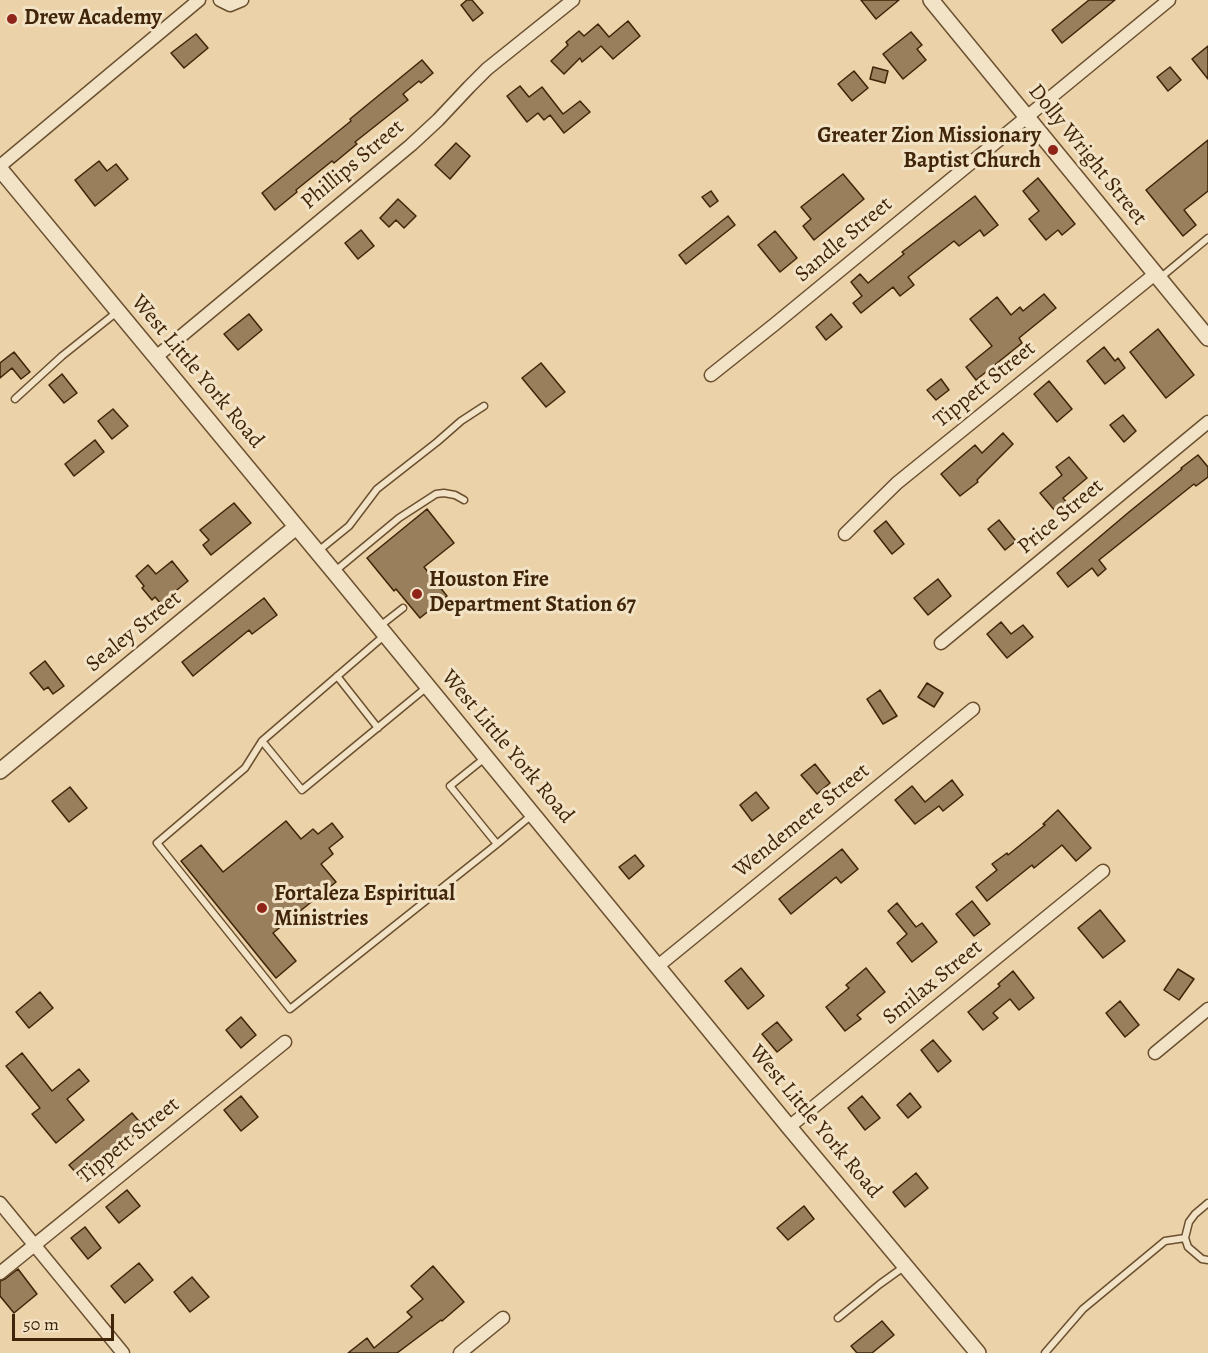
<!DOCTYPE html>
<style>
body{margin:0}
#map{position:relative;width:1208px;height:1353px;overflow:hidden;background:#ebd2a8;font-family:Alegreya,serif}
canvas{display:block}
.scale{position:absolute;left:12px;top:1314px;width:102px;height:27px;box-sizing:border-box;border:3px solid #402508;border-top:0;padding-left:8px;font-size:18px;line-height:21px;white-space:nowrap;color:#402508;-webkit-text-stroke:4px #f2e2c6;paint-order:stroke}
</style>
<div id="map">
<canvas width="1208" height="1353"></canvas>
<div class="scale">50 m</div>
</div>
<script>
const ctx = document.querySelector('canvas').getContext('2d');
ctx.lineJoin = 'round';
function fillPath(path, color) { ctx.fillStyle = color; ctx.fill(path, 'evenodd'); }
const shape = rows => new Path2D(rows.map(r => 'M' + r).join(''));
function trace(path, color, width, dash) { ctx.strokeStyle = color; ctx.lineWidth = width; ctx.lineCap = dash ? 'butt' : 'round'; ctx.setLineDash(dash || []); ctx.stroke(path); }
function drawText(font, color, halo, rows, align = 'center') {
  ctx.font = font + ' Alegreya,serif'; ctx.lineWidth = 6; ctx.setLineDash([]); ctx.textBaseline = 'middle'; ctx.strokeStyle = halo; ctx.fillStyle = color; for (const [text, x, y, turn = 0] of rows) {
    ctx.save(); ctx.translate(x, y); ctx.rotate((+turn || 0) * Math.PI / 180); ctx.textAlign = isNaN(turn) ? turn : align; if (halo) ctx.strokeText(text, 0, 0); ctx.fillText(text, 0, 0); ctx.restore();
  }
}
const building = shape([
 [467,0,472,0,483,13,473,21,461,5,467,0],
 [861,0,899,0,876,19,861,0],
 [1089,0,1115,0,1062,43,1052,30,1089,0],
 [628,21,640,36,613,59,601,46,582,62,580,58,564,74,551,61,568,45,566,42,579,31,584,36,598,24,609,37,628,21],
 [911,32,922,45,917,49,926,60,903,79,883,54,911,32],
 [196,34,208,48,184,68,171,53,196,34],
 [1208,46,1208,79,1192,59,1208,46],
 [422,60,433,73,421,83,419,81,403,94,408,100,355,142,357,144,334,163,332,161,296,190,297,192,275,210,262,193,351,121,350,119,422,60],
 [873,67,888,71,885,83,870,79,873,67],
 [1170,67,1181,80,1168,91,1157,77,1170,67],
 [854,71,868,88,852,101,838,84,854,71],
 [520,86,529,97,542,87,563,114,580,101,590,112,564,133,550,115,544,120,538,113,527,122,507,96,520,86],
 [1208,140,1208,191,1184,210,1196,225,1183,236,1146,190,1208,140],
 [456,143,470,156,450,179,435,165,456,143],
 [99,161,107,171,116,164,128,179,95,206,75,180,99,161],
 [843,174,864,199,814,240,803,226,811,219,801,207,843,174],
 [1038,178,1075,224,1062,235,1058,230,1046,240,1029,219,1039,211,1023,191,1038,178],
 [711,191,718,201,710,207,702,197,711,191],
 [975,196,998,225,984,236,980,230,959,246,954,241,908,277,914,285,900,296,893,287,861,313,853,303,862,296,851,282,860,274,868,283,904,254,902,252,975,196],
 [398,199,416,216,404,228,396,220,389,227,380,218,398,199],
 [728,216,735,225,686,264,679,255,728,216],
 [361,230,374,246,358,259,345,243,361,230],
 [775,231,797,258,780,272,758,245,775,231],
 [1044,294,1056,308,1019,338,1022,343,976,380,966,367,992,346,970,319,997,297,1011,315,1020,307,1023,311,1044,294],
 [249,314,262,330,238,350,224,334,249,314],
 [831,314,842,327,826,340,816,327,831,314],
 [1158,329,1194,375,1166,398,1130,352,1158,329],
 [1104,347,1115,361,1118,358,1125,368,1105,384,1087,361,1104,347],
 [14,352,30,372,21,379,12,368,0,378,0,363,14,352],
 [541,363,565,392,546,407,522,378,541,363],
 [62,374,77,393,64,403,49,385,62,374],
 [941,379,949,390,936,400,927,390,941,379],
 [1049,381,1072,409,1057,422,1034,394,1049,381],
 [113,409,128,426,112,439,98,421,113,409],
 [1123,415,1136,431,1124,442,1110,425,1123,415],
 [1003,433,1013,444,977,480,978,482,960,496,941,474,975,445,982,453,1003,433],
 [95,440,104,452,74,476,65,464,95,440],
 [1198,455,1208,467,1208,477,1196,486,1194,484,1099,560,1106,569,1098,576,1092,568,1068,587,1057,573,1129,512,1182,469,1181,468,1198,455],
 [1069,457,1087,478,1063,498,1067,503,1056,512,1040,493,1062,475,1056,467,1069,457],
 [234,503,251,523,211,555,203,545,209,540,200,530,234,503],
 [427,509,454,543,424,567,447,596,420,618,396,589,394,591,367,558,427,509],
 [999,520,1016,541,1005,550,988,529,999,520],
 [886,521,904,544,892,554,874,531,886,521],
 [172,561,188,581,172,594,173,595,162,605,155,597,152,600,142,588,144,586,136,576,148,565,156,574,172,561],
 [938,579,951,596,928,615,914,598,938,579],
 [264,598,277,615,252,634,249,630,193,676,182,662,264,598],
 [1001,622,1011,634,1023,625,1033,637,1007,658,987,634,1001,622],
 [45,661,64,686,53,694,48,687,44,690,30,673,45,661],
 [927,683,943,693,934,707,918,697,927,683],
 [880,690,897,716,883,724,867,699,880,690],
 [815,764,830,783,817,794,801,775,815,764],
 [952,780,963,795,943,811,939,806,915,824,895,800,912,786,925,802,952,780],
 [70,787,87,808,69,822,52,801,70,787],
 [756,792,769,808,752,821,740,805,756,792],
 [1058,810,1091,848,1076,861,1062,845,1034,868,1032,865,987,901,976,887,997,870,992,864,1007,853,1008,855,1045,825,1043,824,1058,810],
 [286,821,301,839,313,829,318,834,332,823,343,837,329,848,333,854,321,864,336,882,273,933,296,961,276,978,181,861,201,845,223,872,286,821],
 [842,849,858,869,841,883,836,877,791,914,779,899,842,849],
 [635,855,644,866,629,879,619,867,635,855],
 [972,901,990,924,974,936,956,914,972,901],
 [897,903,916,927,922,923,937,942,912,962,897,943,907,934,888,911,897,903],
 [1100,910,1125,941,1103,958,1078,928,1100,910],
 [741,968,764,996,748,1009,725,981,741,968],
 [866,968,885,992,857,1015,861,1019,845,1031,826,1007,849,988,846,985,866,968],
 [1178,969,1194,979,1179,1000,1164,990,1178,969],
 [1013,971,1034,998,1019,1010,1010,999,993,1013,998,1018,983,1030,968,1012,1000,986,998,984,1013,971],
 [40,992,53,1008,29,1028,16,1012,40,992],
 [1120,1001,1139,1025,1125,1037,1106,1013,1120,1001],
 [241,1017,256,1035,241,1048,226,1030,241,1017],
 [777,1022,792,1040,777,1052,762,1034,777,1022],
 [933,1040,951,1061,938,1072,921,1050,933,1040],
 [22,1053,52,1091,79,1069,89,1081,67,1099,84,1120,56,1143,32,1114,40,1108,6,1066,22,1053],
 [910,1093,921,1107,908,1118,897,1105,910,1093],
 [241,1096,258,1117,241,1131,224,1110,241,1096],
 [862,1096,880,1118,865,1130,848,1108,862,1096],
 [132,1113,144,1127,81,1178,69,1165,132,1113],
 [916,1173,928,1188,905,1207,893,1192,916,1173],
 [127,1190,140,1206,119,1223,106,1207,127,1190],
 [804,1206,814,1219,788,1240,777,1228,804,1206],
 [85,1227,101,1248,88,1259,71,1238,85,1227],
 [139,1263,153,1280,125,1303,111,1286,139,1263],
 [433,1266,464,1302,442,1321,441,1320,397,1353,348,1353,367,1338,374,1348,412,1317,407,1312,423,1299,411,1286,433,1266],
 [18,1269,37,1294,14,1313,0,1296,0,1281,5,1279,18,1269],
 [192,1277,209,1297,190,1312,174,1292,192,1277],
 [882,1321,894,1335,872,1353,857,1353,851,1346,882,1321]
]);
const service = shape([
 [1160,278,1208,238],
 [15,399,62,356,117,312],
 [317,552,349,526,377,489,437,442,461,421,484,406],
 [334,572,399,518,436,494,444,493,455,495,464,500],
 [380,626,403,608],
 [385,635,262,741,302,790,427,687],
 [337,676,378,728],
 [262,741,245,768,157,843,290,1009,497,844,533,814],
 [486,757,450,786,497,844],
 [1208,1203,1195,1214,1189,1222,1185,1238,1188,1247,1202,1259,1208,1260],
 [838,1318,880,1284,905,1266],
 [1045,1353,1083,1309,1165,1241,1185,1238]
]);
const minor = shape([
 [220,0,230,5,242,0],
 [0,166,199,0],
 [156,357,411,145,438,120,469,87,487,69,573,0],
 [711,375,775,324,1169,0],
 [845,534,897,483,1155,274],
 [941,643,1208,422],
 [658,966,973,709],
 [1155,1053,1208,1009],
 [789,1127,1103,871],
 [0,1203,123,1353],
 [0,1273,285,1042],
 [460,1353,503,1318]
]);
const tertiary = shape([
 [931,0,1208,338],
 [0,169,334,572,789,1127,978,1353],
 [0,771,296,527]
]);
const markers = [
 [12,19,6,"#8f2418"],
 [1053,150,6,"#8f2418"],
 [417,594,6,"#8f2418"],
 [262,908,6,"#8f2418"]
];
const poiNames = [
 ["Drew Academy",24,19],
 ["Greater Zion Missionary",1041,137,"right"],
 ["Baptist Church",1041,162,"right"],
 ["Houston Fire",429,581],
 ["Department Station 67",429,606],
 ["Fortaleza Espiritual",274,895],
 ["Ministries",274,920]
];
const streetNames = [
 ["Dolly Wright Street",1087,155,51],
 ["Phillips Street",353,165,-40],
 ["Sandle Street",844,240,-40],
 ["West Little York Road",197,372,50],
 ["Tippett Street",985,385,-39],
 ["Price Street",1061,517,-40],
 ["Sealey Street",134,632,-39],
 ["West Little York Road",507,747,50],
 ["Wendemere Street",802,821,-39],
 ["Smilax Street",933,983,-39],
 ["West Little York Road",815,1122,50],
 ["Tippett Street",129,1141,-39]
];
fillPath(building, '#997f5b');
trace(building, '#402508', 1.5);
trace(service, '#6b5030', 9);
trace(minor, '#6b5030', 15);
trace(tertiary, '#6b5030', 18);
trace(service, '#f2e2c6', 6);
trace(minor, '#f2e2c6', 12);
trace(tertiary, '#f2e2c6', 15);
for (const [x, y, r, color] of markers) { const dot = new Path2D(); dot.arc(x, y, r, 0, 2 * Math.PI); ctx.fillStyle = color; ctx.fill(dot); trace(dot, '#f2e2c6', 2); }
drawText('bold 22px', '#402508', '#f2e2c6', poiNames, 'left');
drawText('22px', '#402508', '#f2e2c6', streetNames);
</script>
